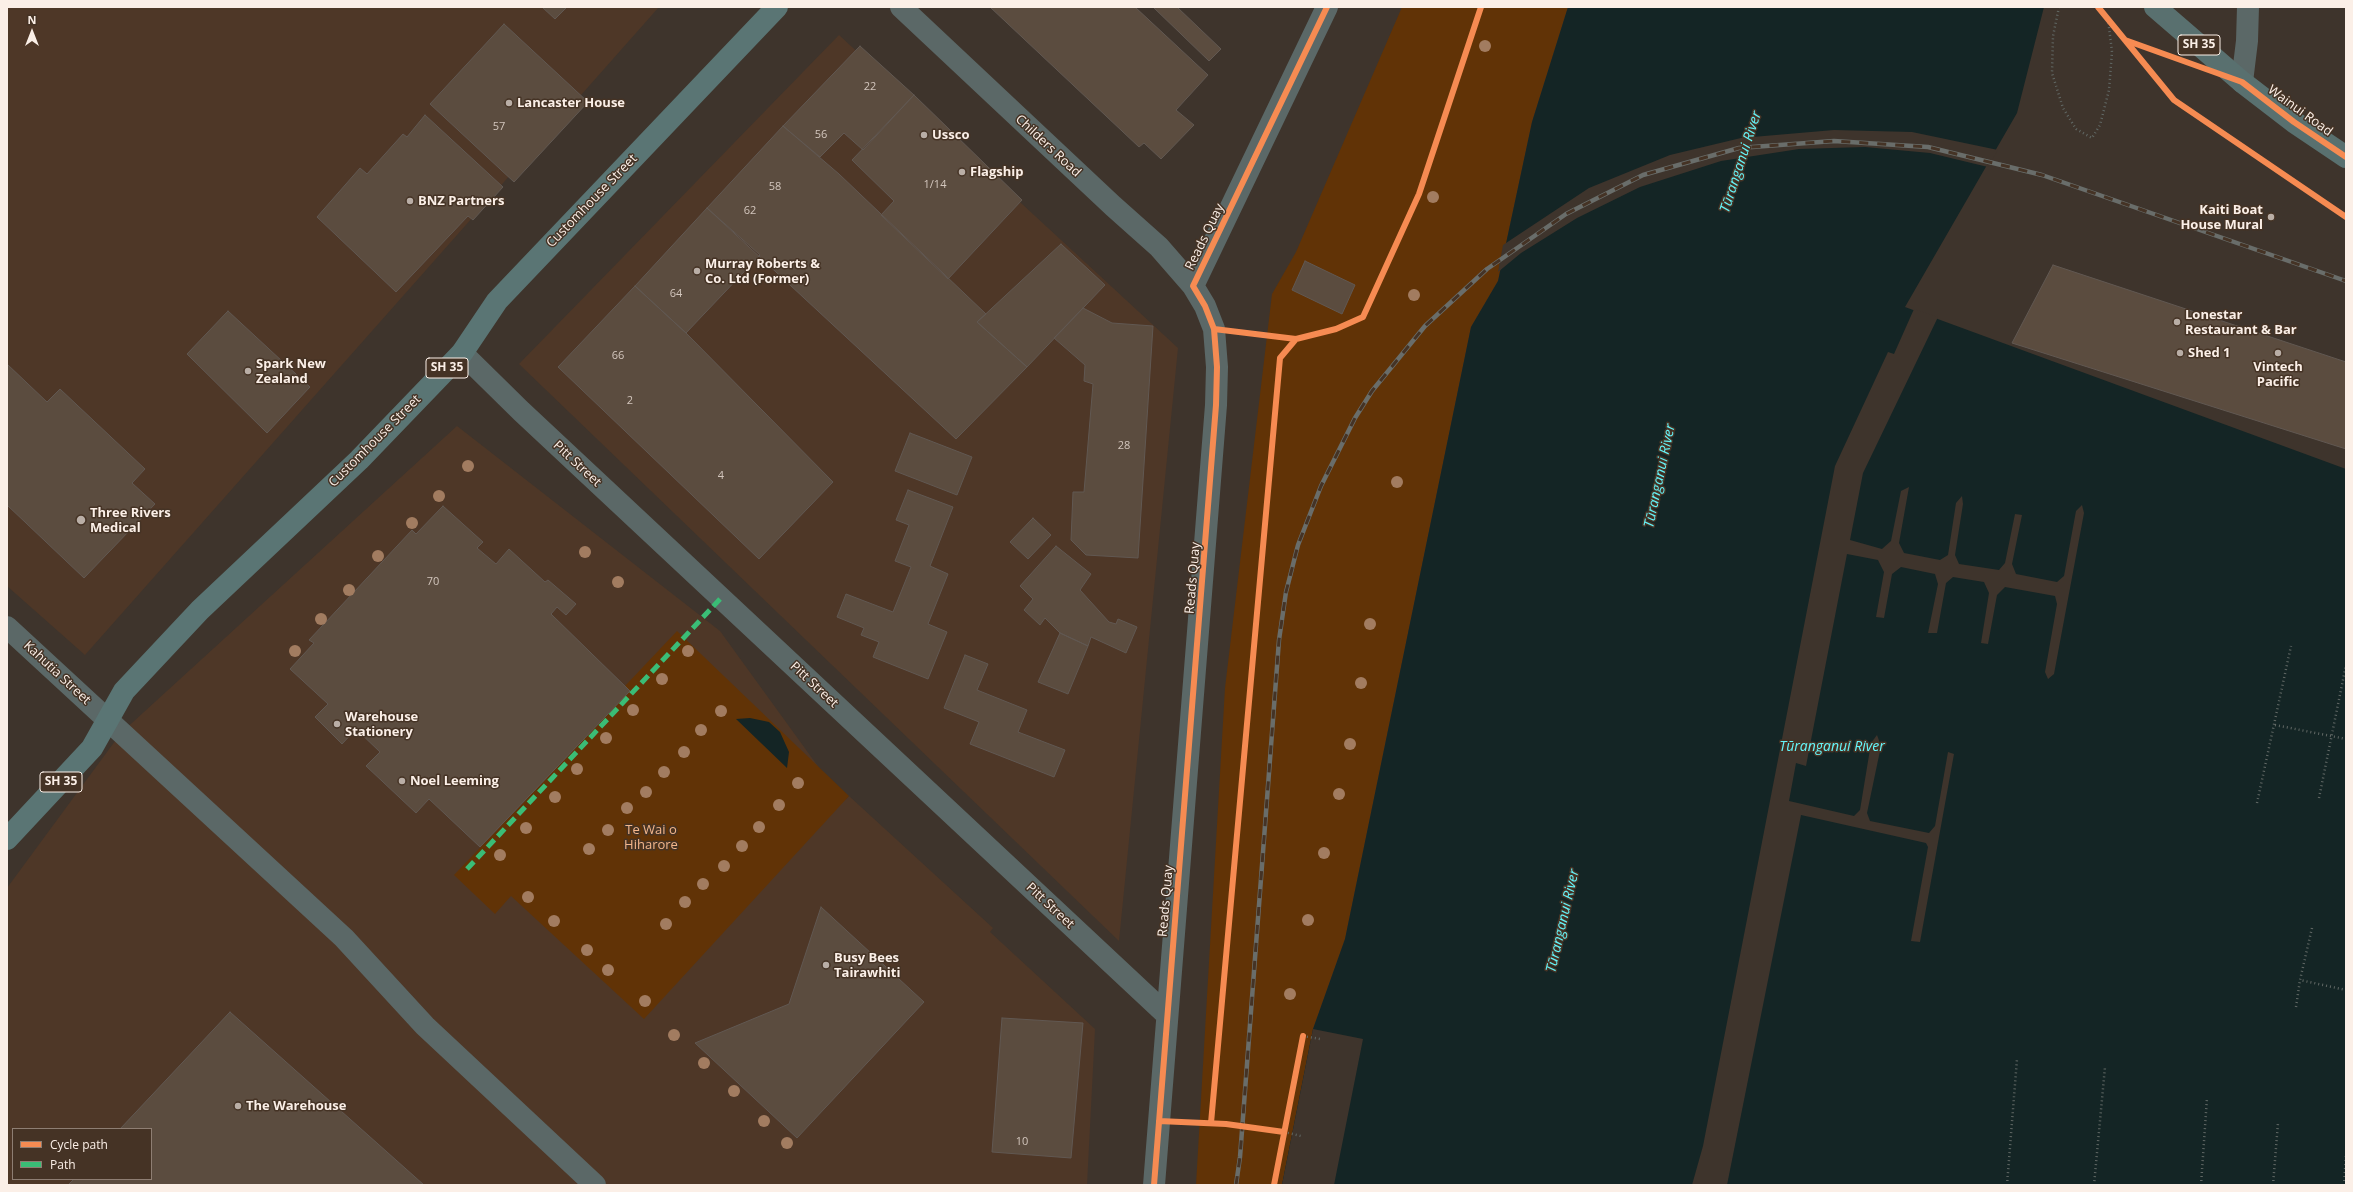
<!DOCTYPE html>
<meta charset="utf-8">
<style>
body{margin:0}
#map{position:relative;width:2353px;height:1192px;overflow:hidden;background:#3e342c;font-family:"Open Sans",sans-serif}
canvas{display:block}
.frame{position:absolute;inset:0;border:8px solid #fbefe7;pointer-events:none}
.legend{position:absolute;left:12px;top:1128px;width:140px;height:52px;box-sizing:border-box;background:#453325;border:1px solid #8e7e73;margin:0;padding:5px 7px;list-style:none;font-size:12px;color:#fbefe7}
.legend li{display:flex;align-items:center;gap:8px;height:20px}
.legend b{width:20px;border:1px solid #8e7e73}
.north{position:absolute;left:12px;top:12px;width:40px;height:40px;-webkit-text-stroke:3px #453325;paint-order:stroke;rotate:0deg;font-size:11px;font-weight:700;line-height:16px;text-align:center;color:#fbefe7}
.north::after{content:'';display:block;margin:auto;width:14px;height:18px;background:#fbefe7;clip-path:polygon(50% 0,100% 100%,50% 72%,0 100%)}
</style>
<div id="map">
<canvas width="2353" height="1192"></canvas>
<div class="frame"></div>
<ul class="legend">
<li><b style="height:5px;background:#f68b52"></b>Cycle path</li>
<li><b style="height:5px;background:#3abd76"></b>Path</li>
</ul>
<div class="north">N</div>
</div>
<script>
const ctx = document.querySelector('canvas').getContext('2d');
ctx.lineJoin = 'round';
function fillPath(path, color) { ctx.fillStyle = color; ctx.fill(path, 'evenodd'); }
const shape = rows => new Path2D(rows.map(r => 'M' + r).join(''));
function trace(path, color, width, dash) { ctx.strokeStyle = color; ctx.lineWidth = width; ctx.lineCap = dash ? 'butt' : 'round'; ctx.setLineDash(dash || []); ctx.stroke(path); }
function drawText(font, color, halo, rows, align = 'center') {
  ctx.font = font + ' "Open Sans",sans-serif'; ctx.lineWidth = 3; ctx.setLineDash([]); ctx.textBaseline = 'middle'; ctx.strokeStyle = halo; ctx.fillStyle = color; for (const [text, x, y, turn = 0] of rows) {
    ctx.save(); ctx.translate(x, y); ctx.rotate((+turn || 0) * Math.PI / 180); ctx.textAlign = isNaN(turn) ? turn : align; if (halo) ctx.strokeText(text, 0, 0); ctx.fillText(text, 0, 0); ctx.restore();
  }
}
const built = shape([
 [7,7,659,7,85,655,7,586],
 [839,35,1178,348,1119,941,519,364],
 [457,426,720,631,833,787,846,799,849,796,993,928,990,932,1095,1029,1087,1185,7,1185,7,888,121,733],
 [13,1129,151,1129,151,1179,13,1179]
]);
const green = shape([
 [1402,7,1568,7,1532,122,1498,281,1471,327,1345,939,1313,1029,1282,1185,1196,1185,1225,688,1272,294,1296,252],
 [677,631,849,796,644,1019,511,896,495,914,454,875,630,691,625,686]
]);
const water = shape([
 [1568,7,2044,7,2017,113,1905,307,2346,469,2346,1185,1282,1185,1313,1029,1345,939,1471,327,1498,281,1532,122],
 [750,718,769,722,780,732,789,752,787,768,736,719]
]);
const pier = shape([
 [1834,130,1912,132,1998,150,1988,167,1930,153,1865,147,1799,149,1721,161,1640,187,1577,218,1521,253,1498,272,1503,245,1589,188,1670,155,1741,138],
 [1914,309,1938,317,1863,473,1850,540,1882,549,1891,541,1901,491,1909,487,1899,543,1904,553,1940,560,1948,555,1956,503,1962,496,1963,504,1955,555,1959,564,1999,570,2005,563,2015,514,2022,515,2012,564,2016,574,2057,582,2064,576,2076,511,2082,505,2084,513,2054,674,2048,679,2045,672,2057,604,2055,596,2005,587,1997,595,1988,644,1981,643,1989,593,1984,582,1953,577,1946,583,1937,633,1928,633,1938,584,1935,574,1901,567,1892,574,1884,618,1876,617,1884,572,1878,560,1847,554,1806,766,1796,763,1789,801,1854,816,1860,810,1871,743,1877,735,1881,746,1867,813,1870,821,1929,833,1935,826,1948,752,1954,754,1920,942,1911,941,1928,847,1926,843,1801,815,1727,1185,1692,1185,1703,1146,1835,466,1888,352,1894,354],
 [1313,1029,1363,1039,1334,1185,1282,1185]
]);
const building = shape([
 [542,7,567,7,555,19,542,7],
 [990,7,1135,7,1208,75,1176,110,1194,125,1161,159,1144,143,1139,147,990,7],
 [1153,7,1177,7,1221,49,1209,61,1153,7],
 [504,24,588,102,514,182,430,104,504,24],
 [860,46,914,95,863,150,844,133,820,157,783,126,860,46],
 [914,95,1022,200,948,279,881,215,894,201,852,160,914,95],
 [425,115,503,187,473,220,468,216,396,292,317,217,360,168,367,174,403,134,407,137,425,115],
 [783,126,839,174,986,314,977,322,1027,367,956,439,707,208,783,126],
 [707,208,760,255,686,333,635,286,707,208],
 [1061,244,1105,285,1027,367,977,322,1061,244],
 [1305,261,1355,285,1342,314,1292,290,1305,261],
 [2053,265,2346,362,2346,449,2012,343,2053,265],
 [635,286,686,333,833,482,759,559,558,367,635,286],
 [1083,308,1112,323,1153,326,1138,558,1086,555,1071,540,1073,492,1084,492,1093,384,1084,381,1085,365,1054,338,1083,308],
 [228,311,310,387,267,433,187,354,228,311],
 [7,364,47,402,60,389,145,469,132,483,155,504,84,578,7,505,7,364],
 [910,433,972,457,957,495,895,471,910,433],
 [908,490,953,507,930,566,948,574,928,624,947,632,928,679,873,657,879,642,861,635,864,628,837,617,846,594,893,612,911,567,895,561,909,525,896,520,908,490],
 [443,506,483,542,477,548,496,564,509,549,545,582,548,580,576,604,566,615,557,607,551,614,630,691,480,847,429,799,416,813,366,766,380,752,356,729,342,744,315,717,328,704,290,669,314,643,309,640,412,530,416,534,443,506],
 [1033,518,1051,535,1028,559,1010,542,1033,518],
 [1056,546,1091,574,1080,590,1109,622,1116,624,1118,619,1137,627,1126,653,1091,637,1088,646,1060,633,1045,618,1040,625,1024,610,1033,599,1020,586,1056,546],
 [1060,633,1088,646,1068,694,1038,682,1060,633],
 [965,655,988,664,977,690,1027,710,1018,732,1065,750,1054,777,970,744,979,722,944,708,965,655],
 [821,907,924,1002,797,1138,695,1043,789,1004,821,907],
 [230,1012,424,1185,68,1185,74,1179,151,1179,151,1129,120,1129,230,1012],
 [1002,1018,1083,1023,1071,1158,992,1152,1002,1018]
]);
const path = shape([
 [2059,7,2053,36,2052,73,2063,108,2076,129,2092,138,2100,125,2109,90,2112,52,2108,19],
 [2275,725,2346,739],
 [2319,798,2346,665],
 [2257,803,2291,646],
 [2312,928,2300,980,2346,990],
 [2296,1007,2300,980],
 [1303,1036,1320,1039],
 [1284,1132,1301,1136],
 [2007,1185,2017,1059],
 [2094,1185,2105,1067],
 [2201,1185,2207,1098],
 [2273,1185,2278,1123],
 [2344,1185,2346,1155]
]);
const minor = shape([
 [901,7,1113,206,1159,247,1193,286],
 [2242,82,2247,41,2248,7],
 [462,353,521,411,1167,1015],
 [7,627,344,938,425,1026,595,1185],
 [1154,1185,1216,405,1217,367,1214,329,1205,306,1193,286,1327,7]
]);
const major = shape([
 [2155,7,2242,82,2294,122,2346,157]
]);
const highway = shape([
 [7,839,92,748,124,691,200,610,359,460,462,353,497,301,777,7]
]);
const rail = shape([
 [1236,1185,1240,1157,1279,640,1286,592,1298,545,1321,486,1355,418,1372,391,1425,326,1487,269,1566,214,1643,175,1739,148,1834,141,1928,147,2042,175,2346,281]
]);
const quiet = shape([
 [467,869,721,598]
]);
const cycleway = shape([
 [2098,7,2174,100,2346,217],
 [2125,40,2242,82,2294,122,2346,157],
 [1214,329,1296,339],
 [1159,1121,1226,1124,1284,1132],
 [1211,1123,1280,358,1296,339,1336,329,1363,317,1419,194,1481,7],
 [1154,1185,1216,405,1217,367,1214,329,1205,306,1193,286,1327,7],
 [1274,1185,1303,1036]
]);
const trees = [
 [1485,46],
 [1433,197],
 [1414,295],
 [468,466],
 [1397,482],
 [439,496],
 [412,523],
 [585,552],
 [378,556],
 [618,582],
 [349,590],
 [321,619],
 [1370,624],
 [295,651],
 [688,651],
 [662,679],
 [1361,683],
 [633,710],
 [721,711],
 [701,730],
 [606,738],
 [1350,744],
 [684,752],
 [577,769],
 [664,772],
 [798,783],
 [646,792],
 [1339,794],
 [555,797],
 [779,805],
 [627,808],
 [759,827],
 [526,828],
 [608,830],
 [742,846],
 [589,849],
 [1324,853],
 [500,855],
 [724,866],
 [703,884],
 [528,897],
 [685,902],
 [1308,920],
 [554,921],
 [666,924],
 [587,950],
 [608,970],
 [1290,994],
 [645,1001],
 [674,1035],
 [704,1063],
 [734,1091],
 [764,1121],
 [787,1143]
];
const markers = [
 [509,103,4,"#b9aea6"],
 [924,135,4,"#b9aea6"],
 [962,172,4,"#b9aea6"],
 [410,201,4,"#b9aea6"],
 [2271,217,4,"#b9aea6"],
 [697,271,4,"#b9aea6"],
 [2177,322,4,"#b9aea6"],
 [2180,353,4,"#b9aea6"],
 [2278,353,4,"#b9aea6"],
 [248,371,4,"#b9aea6"],
 [81,520,5,"#b9aea6"],
 [337,724,4,"#b9aea6"],
 [402,781,4,"#b9aea6"],
 [826,965,4,"#b9aea6"],
 [238,1106,4,"#b9aea6"]
];
const numberNames = [
 ["22",870,87],
 ["57",499,127],
 ["56",821,135],
 ["1/14",935,185],
 ["58",775,187],
 ["62",750,211],
 ["64",676,294],
 ["66",618,356],
 ["2",630,401],
 ["28",1124,446],
 ["4",721,476],
 ["70",433,582],
 ["10",1022,1142]
];
const shields = [
 [2199,45,42],
 [447,368,42],
 [61,782,42]
];
const shieldNames = [
 ["SH 35",2199,45],
 ["SH 35",447,368],
 ["SH 35",61,782]
];
const poiNames = [
 ["Lancaster House",517,103],
 ["Ussco",932,135],
 ["Flagship",970,172],
 ["BNZ Partners",418,201],
 ["Kaiti Boat",2263,210,"right"],
 ["House Mural",2263,225,"right"],
 ["Murray Roberts &",705,264],
 ["Co. Ltd (Former)",705,279],
 ["Lonestar",2185,315],
 ["Restaurant & Bar",2185,330],
 ["Shed 1",2188,353],
 ["Spark New",256,364],
 ["Zealand",256,379],
 ["Vintech",2278,367,"center"],
 ["Pacific",2278,382,"center"],
 ["Three Rivers",90,513],
 ["Medical",90,528],
 ["Warehouse",345,717],
 ["Stationery",345,732],
 ["Noel Leeming",410,781],
 ["Busy Bees",834,958],
 ["Tairawhiti",834,973],
 ["The Warehouse",246,1106]
];
const streetNames = [
 ["Wainui Road",2300,111,36],
 ["Childers Road",1048,146,43],
 ["Customhouse Street",592,201,-46],
 ["Reads Quay",1205,237,-64],
 ["Customhouse Street",375,441,-45],
 ["Pitt Street",577,464,43],
 ["Reads Quay",1193,578,-85],
 ["Kahutia Street",57,673,43],
 ["Pitt Street",814,685,43],
 ["Reads Quay",1166,901,-85],
 ["Pitt Street",1050,906,43]
];
const parkNames = [
 ["Te Wai o",651,830],
 ["Hiharore",651,845]
];
const waterNames = [
 ["Tūranganui River",1741,162,-72],
 ["Tūranganui River",1660,476,-78],
 ["Tūranganui River",1832,747],
 ["Tūranganui River",1563,921,-77]
];
fillPath(built, '#4e3727');
fillPath(green, '#613306');
fillPath(water, '#142525');
fillPath(pier, '#3e342c');
fillPath(building, '#5b4c3f');
trace(building, '#615852', 1);
trace(path, '#616865', 2.5, [1, 3]);
trace(minor, '#5b6867', 22);
trace(major, '#59706f', 22);
trace(highway, '#5a7574', 22);
trace(rail, '#696d6a', 4.5);
trace(rail, '#453325', 3, [9]);
trace(quiet, '#3abd76', 5, [10, 5]);
trace(cycleway, '#f68b52', 6);
ctx.fillStyle = '#a27c60';
for (const [x, y] of trees) { ctx.beginPath(); ctx.arc(x, y, 6, 0, 2 * Math.PI); ctx.fill(); }
for (const [x, y, r, color] of markers) { const dot = new Path2D(); dot.arc(x, y, r, 0, 2 * Math.PI); ctx.fillStyle = color; ctx.fill(dot); trace(dot, '#453325', 1.5); }
drawText('11px', '#d3c6bd', null, numberNames);
for (const [x, y, w] of shields) { const box = new Path2D(); box.roundRect(x - w / 2, y - 10, w, 20, 3); ctx.fillStyle = '#453325'; ctx.fill(box); trace(box, '#fbefe7', 1); }
drawText('bold 12px', '#fbefe7', null, shieldNames);
drawText('bold 13px', '#fbefe7', '#453325', poiNames, 'left');
drawText('13px', '#fbefe7', '#453325', streetNames);
drawText('13px', '#f4b68a', '#453325', parkNames);
drawText('italic 14px', '#64f5fa', '#453325', waterNames);
</script>
